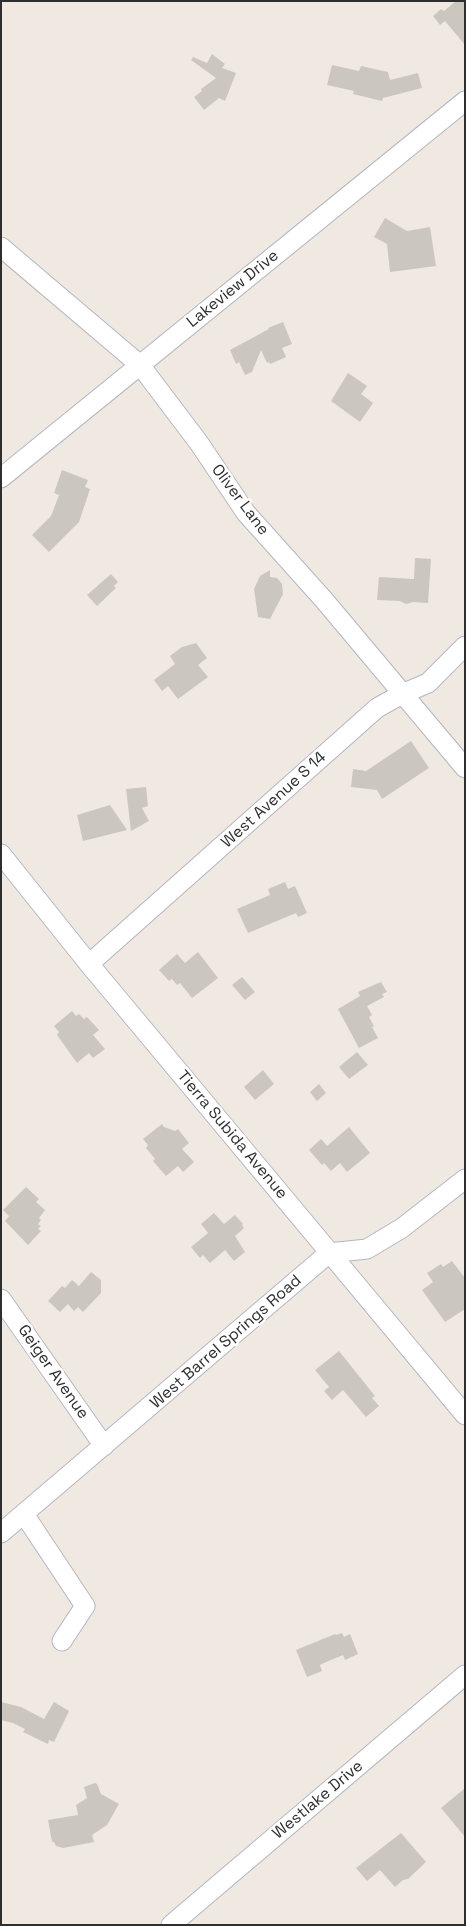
<!DOCTYPE html>
<style>
body{margin:0}
#map{position:relative;width:466px;height:1926px;overflow:hidden;background:#efe9e1;font-family:"Space Grotesk",sans-serif}
canvas{display:block}
.frame{position:absolute;inset:0;border:2px solid #2e2e2e;pointer-events:none}
</style>
<div id="map">
<canvas width="466" height="1926"></canvas>
<div class="frame"></div>
</div>
<script>
const ctx = document.querySelector('canvas').getContext('2d');
ctx.lineJoin = 'round';
function fillPath(path, color) { ctx.fillStyle = color; ctx.fill(path, 'evenodd'); }
const shape = rows => new Path2D(rows.map(r => 'M' + r).join(''));
function trace(path, color, width, dash) { ctx.strokeStyle = color; ctx.lineWidth = width; ctx.lineCap = dash ? 'butt' : 'round'; ctx.setLineDash(dash || []); ctx.stroke(path); }
function drawText(font, color, halo, rows, align = 'center') {
  ctx.font = font + ' "Space Grotesk",sans-serif'; ctx.lineWidth = 5; ctx.setLineDash([]); ctx.textBaseline = 'middle'; ctx.strokeStyle = halo; ctx.fillStyle = color; for (const [text, x, y, turn = 0] of rows) {
    ctx.save(); ctx.translate(x, y); ctx.rotate((+turn || 0) * Math.PI / 180); ctx.textAlign = isNaN(turn) ? turn : align; if (halo) ctx.strokeText(text, 0, 0); ctx.fillText(text, 0, 0); ctx.restore();
  }
}
const building = shape([
 [456,1,465,1,465,45,445,21,440,25,433,16,441,9,444,11],
 [212,54,225,64,222,68,236,73,225,101,219,98,204,110,194,97,202,91,201,89,216,78,191,60,193,57,207,63],
 [332,65,359,71,361,66,388,72,390,80,418,73,422,88,383,98,382,101,353,94,354,91,327,85],
 [385,218,407,231,430,227,436,266,390,272,387,244,374,237],
 [283,322,292,344,282,348,286,357,270,364,269,362,267,363,261,350,252,372,245,375,239,362,236,364,230,350,269,329,268,328],
 [348,373,367,386,361,394,373,403,360,422,331,401],
 [62,470,88,480,85,487,90,489,79,522,49,552,32,535,51,516,59,495,54,493],
 [415,558,431,559,428,603,413,602,406,604,400,601,377,600,379,577,414,579],
 [270,570,270,577,277,578,282,584,283,594,270,619,258,617,254,589,260,576],
 [111,574,118,582,114,586,116,588,97,606,87,595],
 [196,643,207,658,198,665,208,677,178,699,168,686,162,691,154,680,175,664,170,656,182,647],
 [411,741,429,768,382,799,377,790,351,787,353,769,366,771],
 [146,787,148,806,142,808,149,821,131,831,126,789],
 [110,805,127,830,83,841,77,815],
 [285,882,288,889,295,886,307,913,298,917,296,913,248,933,237,909,270,895,268,889],
 [198,952,218,978,192,998,180,983,177,985,172,979,169,981,159,970,177,954,185,963],
 [242,977,255,992,245,1000,232,985],
 [381,982,387,992,382,994,384,997,367,1006,372,1015,369,1017,374,1026,372,1027,378,1038,359,1048,338,1009,360,996,358,992],
 [72,1011,76,1016,79,1014,84,1019,87,1017,99,1030,93,1035,105,1049,93,1058,89,1053,77,1063,57,1035,59,1032,54,1026],
 [357,1052,368,1065,349,1079,339,1067],
 [263,1070,274,1084,255,1100,244,1087],
 [319,1084,326,1093,317,1101,310,1092],
 [162,1124,164,1127,175,1131,178,1129,189,1143,182,1149,194,1162,183,1172,178,1166,166,1176,153,1161,155,1159,146,1148,148,1145,143,1139],
 [349,1127,370,1153,347,1172,340,1163,331,1171,324,1163,322,1165,309,1150,321,1139,327,1146],
 [26,1187,39,1199,36,1202,45,1210,39,1218,41,1220,38,1224,41,1226,38,1229,41,1231,28,1245,5,1221,9,1216,3,1210],
 [214,1213,224,1224,235,1215,243,1224,242,1225,244,1228,242,1230,235,1236,245,1252,234,1261,225,1250,210,1263,203,1255,200,1258,191,1247,208,1233,201,1224],
 [452,1261,465,1278,465,1309,445,1322,422,1290,433,1282,427,1273,441,1264,443,1267],
 [91,1272,101,1280,101,1293,83,1312,78,1307,74,1311,68,1304,60,1312,48,1301,62,1286,65,1288,72,1280,79,1286],
 [339,1351,375,1396,372,1398,379,1406,366,1417,343,1390,332,1400,324,1391,329,1387,315,1370],
 [342,1633,344,1637,350,1634,358,1654,345,1660,343,1655,324,1663,320,1665,322,1671,307,1677,296,1650,335,1634,336,1635],
 [1,1702,21,1707,44,1719,54,1702,69,1711,54,1742,49,1740,48,1744,23,1732,25,1729,13,1723,1,1720],
 [95,1783,97,1784,101,1794,119,1804,107,1825,92,1835,94,1842,63,1848,56,1846,54,1842,52,1842,48,1820,78,1815,76,1805,87,1798,84,1787],
 [465,1788,465,1837,441,1808],
 [401,1833,426,1862,408,1879,403,1880,395,1887,380,1870,367,1881,356,1868]
]);
const minor = shape([
 [1,247,140,365,199,443,246,513,324,600,465,768],
 [1,478,465,101],
 [1,854,89,964,465,1415],
 [89,964,377,708,402,694,428,683,465,646],
 [1,1299,104,1446],
 [24,1514,85,1606,62,1641],
 [1,1533,329,1253,367,1249,402,1228,465,1179],
 [171,1925,465,1675]
]);
const streetNames = [
 ["Lakeview Drive",233,289,-39],
 ["Oliver Lane",240,500,53],
 ["West Avenue S 14",274,800,-42],
 ["Tierra Subida Avenue",232,1135,50],
 ["West Barrel Springs Road",226,1342,-41],
 ["Geiger Avenue",53,1372,55],
 ["Westlake Drive",318,1800,-40]
];
fillPath(building, '#cbc7bf');
trace(minor, '#b4b7c1', 21);
trace(minor, '#fff', 19);
drawText('16px', '#2e2e2e', '#fff', streetNames);
</script>
